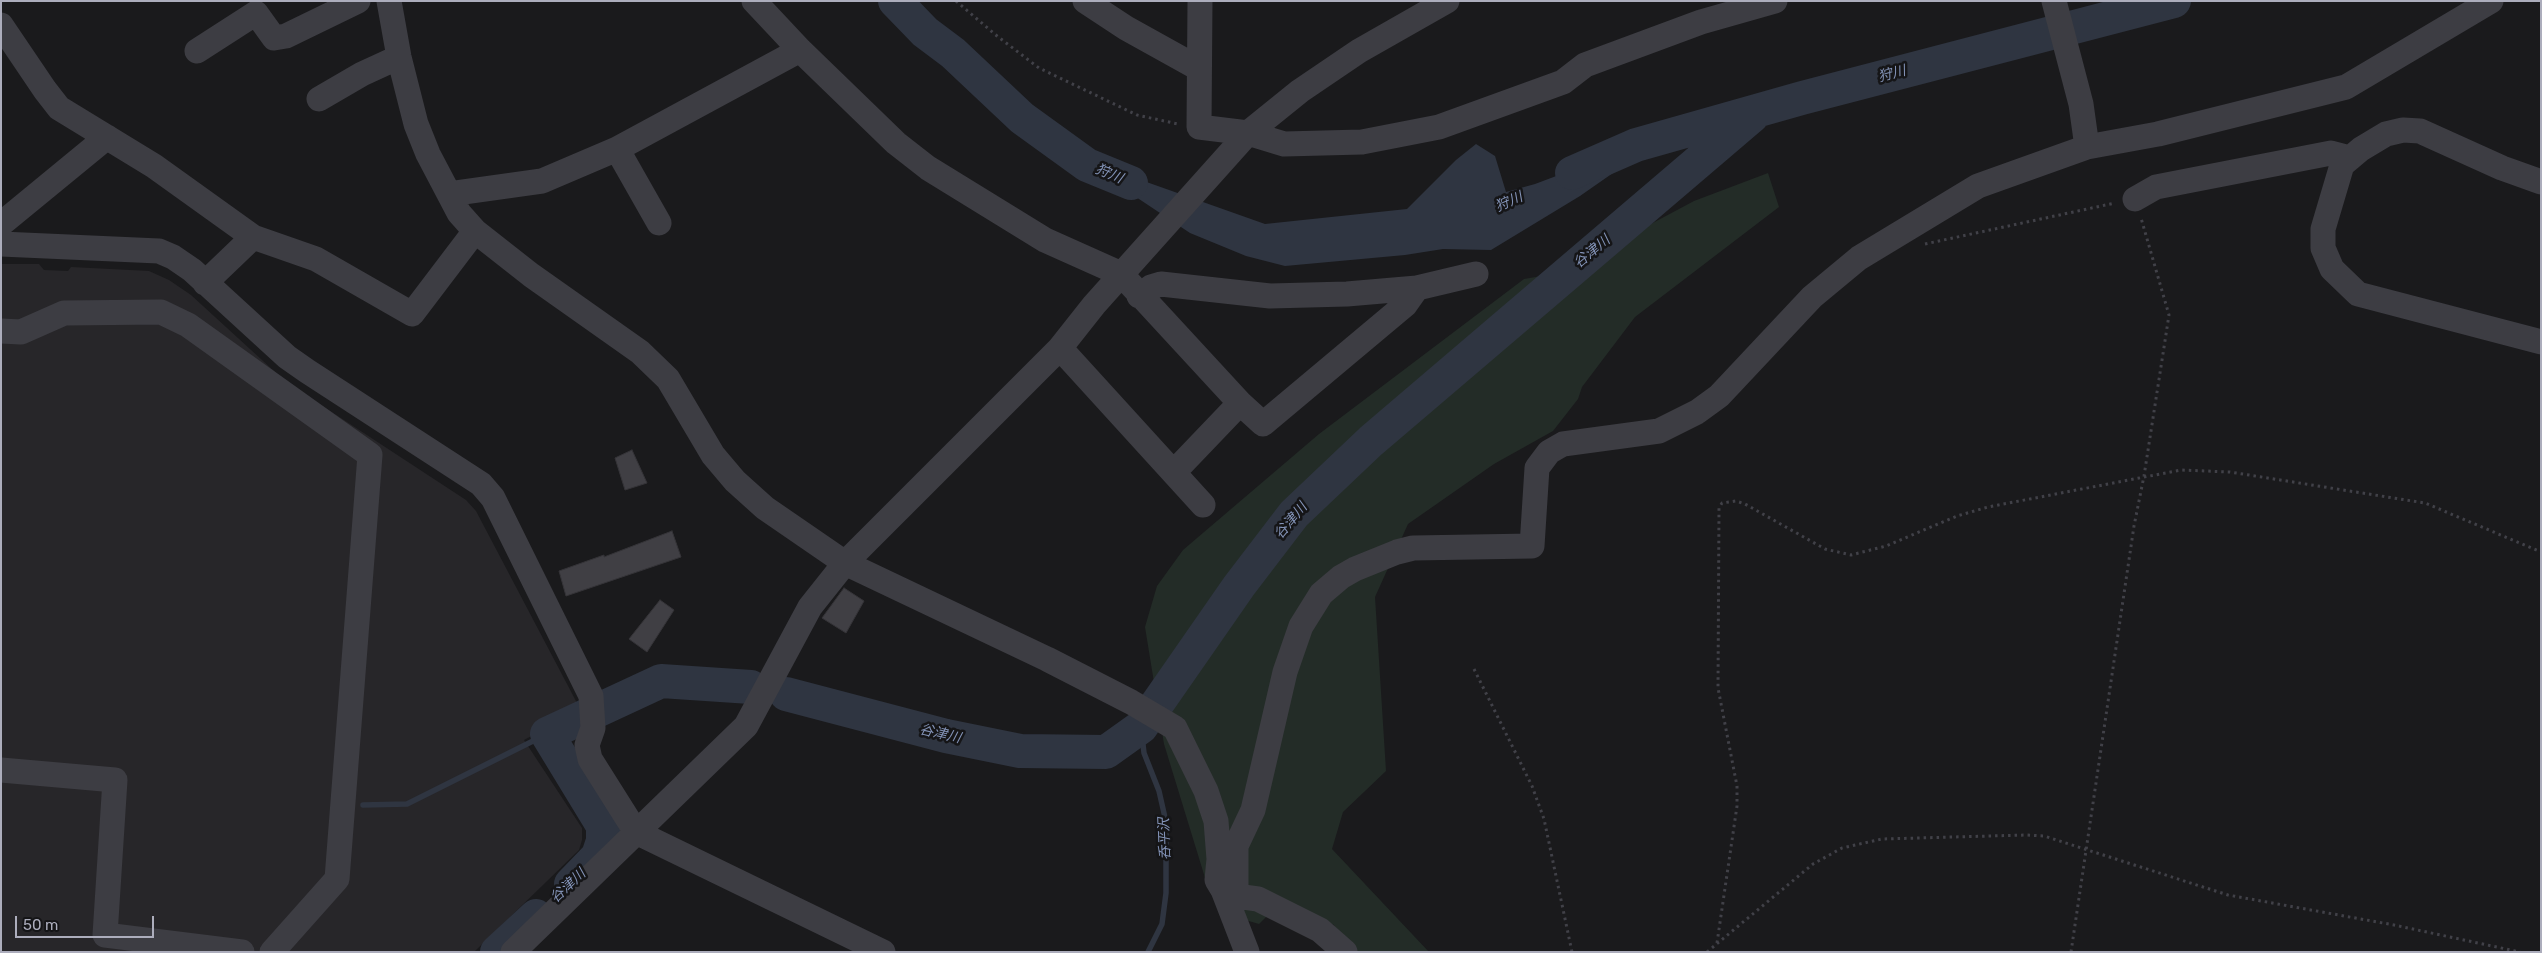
<!DOCTYPE html>
<meta charset="utf-8">
<style>
body{margin:0}
#map{position:relative;width:2542px;height:953px;overflow:hidden;background:#1a1a1c;font-family:Rubik,sans-serif}
canvas{display:block}
.frame{position:absolute;inset:0;border:2px solid #acadbc;pointer-events:none}
.scale{position:absolute;left:15px;top:916px;width:139px;height:22px;box-sizing:border-box;border:2px solid #acadbc;border-top:0;padding-left:6px;font-size:15px;line-height:18px;white-space:nowrap;color:#acadbc;-webkit-text-stroke:4px #151517;paint-order:stroke}
</style>
<div id="map">
<canvas width="2542" height="953"></canvas>
<div class="frame"></div>
<div class="scale">50 m</div>
</div>
<script>
const ctx = document.querySelector('canvas').getContext('2d');
ctx.lineJoin = 'round';
function fillPath(path, color) { ctx.fillStyle = color; ctx.fill(path, 'evenodd'); }
const shape = rows => new Path2D(rows.map(r => 'M' + r).join(''));
function trace(path, color, width, dash) { ctx.strokeStyle = color; ctx.lineWidth = width; ctx.lineCap = dash ? 'butt' : 'round'; ctx.setLineDash(dash || []); ctx.stroke(path); }
function drawText(font, color, halo, rows, align = 'center') {
  ctx.font = font + ' Rubik,"Noto Sans JP",sans-serif'; ctx.lineWidth = 5; ctx.setLineDash([]); ctx.textBaseline = 'middle'; ctx.strokeStyle = halo; ctx.fillStyle = color; for (const [text, x, y, turn = 0] of rows) {
    ctx.save(); ctx.translate(x, y); ctx.rotate((+turn || 0) * Math.PI / 180); ctx.textAlign = isNaN(turn) ? turn : align; if (halo) ctx.strokeText(text, 0, 0); ctx.fillText(text, 0, 0); ctx.restore();
  }
}
const built = shape([
 [1,264,39,264,44,270,68,271,71,267,149,271,169,280,191,295,286,382,466,500,476,511,577,703,574,711,566,717,524,740,582,828,582,840,579,850,474,952,1,952]
]);
const green = shape([
 [1768,173,1779,207,1635,317,1582,387,1578,399,1553,431,1494,464,1408,524,1375,597,1386,771,1343,812,1332,849,1429,952,1338,952,1334,925,1282,901,1259,924,1242,919,1206,881,1164,744,1145,627,1157,586,1183,550,1319,434,1524,279,1559,273,1694,201]
]);
const water = shape([
 [1652,140,1623,166,1580,196,1491,250,1443,249,1405,255,1285,266,1246,256,1190,233,1076,157,1265,224,1407,209,1456,160,1476,144,1495,156,1506,192,1535,184]
]);
const stream = shape([
 [1141,727,1144,753,1159,791,1166,822,1166,893,1162,924,1148,952],
 [363,805,407,804,547,734]
]);
const river = shape([
 [895,1,925,32,953,53,1022,118,1087,165,1131,183],
 [1572,173,1636,145,1802,98,2174,1],
 [786,694,946,736,1020,751,1106,752,1141,727,1239,586,1294,514,1371,441,1752,116],
 [571,884,598,856,603,841,603,826,547,734,661,681,751,687],
 [497,952,536,916]
]);
const building = shape([
 [632,450,647,483,625,490,615,458,632,450],
 [672,531,681,557,566,596,559,571,604,555,604,557,672,531],
 [844,588,864,601,846,633,822,618,844,588],
 [660,600,674,610,647,652,629,639,660,600]
]);
const path = shape([
 [956,1,997,36,1039,68,1137,115,1178,124],
 [1925,244,2115,203],
 [1474,669,1532,786,1544,819,1572,952],
 [1717,943,1737,806,1737,786,1718,688,1719,508,1722,503,1736,501,1745,504,1825,549,1851,555,1886,546,1957,516,1988,507,2181,470,2230,472,2425,503,2541,552],
 [1707,952,1813,864,1842,848,1882,839,2026,835,2044,836,2228,895,2394,925,2520,952],
 [2071,952,2134,526,2144,476,2169,315,2141,218]
]);
const minor = shape([
 [389,1,399,57,416,124,428,154,459,213,475,231,531,275,640,352,668,379,713,455,735,481,765,508,845,563,1047,659,1131,702,1175,728,1206,791,1216,821,1219,859,1217,880,1223,890,1236,896,1258,899,1320,930,1345,952],
 [754,1,800,50,896,143,928,168,1045,240,1121,274,1240,403,1263,424,1405,305,1417,288],
 [1085,1,1126,28,1198,68],
 [1200,1,1199,127,1248,133,1284,144,1362,142,1439,127,1563,82,1585,65,1701,22,1775,1],
 [2054,1,2081,104,2087,147],
 [1,25,45,90,59,108,154,166,253,237,316,259,412,314,475,231],
 [197,51,256,13,274,38,286,36,358,1],
 [319,99,362,74,399,57],
 [617,149,659,223],
 [2541,182,2502,168,2420,131,2403,130,2386,134,2361,149,2342,165,2323,229,2323,248,2332,269,2358,294,2541,342],
 [449,194,542,181,617,149,800,50],
 [2135,199,2156,187,2331,153,2350,158],
 [1,224,107,137],
 [1,244,159,251,173,257,192,270,287,357,307,371,481,484,493,498,591,696,593,728,587,745,590,759,636,832,883,952],
 [205,283,253,237],
 [1139,296,1151,287,1161,284,1270,296,1347,294,1417,288,1476,274],
 [1,331,21,332,64,313,161,312,188,325,370,455,337,879,272,952],
 [1060,348,1203,505],
 [1174,472,1240,403],
 [1,770,115,780,105,935,242,952],
 [1223,890,1247,952],
 [1236,896,1236,846,1253,810,1285,672,1301,626,1321,594,1341,577,1355,569,1397,552,1413,548,1532,546,1537,468,1549,452,1563,444,1659,431,1697,412,1719,396,1812,297,1859,258,1978,186,2087,147,2158,134,2346,87,2491,1],
 [513,952,746,726,810,607,845,563,1060,348,1094,305,1248,133,1300,91,1359,51,1447,1]
]);
const waterNames = [
 ["狩川",1892,74,-15],
 ["狩川",1109,174,23],
 ["狩川",1509,202,-24],
 ["谷津川",1592,252,-40],
 ["谷津川",1291,521,-50],
 ["谷津川",940,734,13],
 ["呑平沢",1165,839,-92],
 ["谷津川",568,886,-43]
];
fillPath(built, '#272629');
fillPath(green, '#232c27');
fillPath(water, '#2f3541');
trace(stream, '#2f3541', 5.5);
trace(river, '#2f3541', 34);
fillPath(building, '#403f44');
trace(building, '#353438', 1);
trace(path, '#414148', 3, [2.5, 4]);
trace(minor, '#3d3d43', 25);
drawText('italic 14px', '#8393b7', '#151517', waterNames);
</script>
